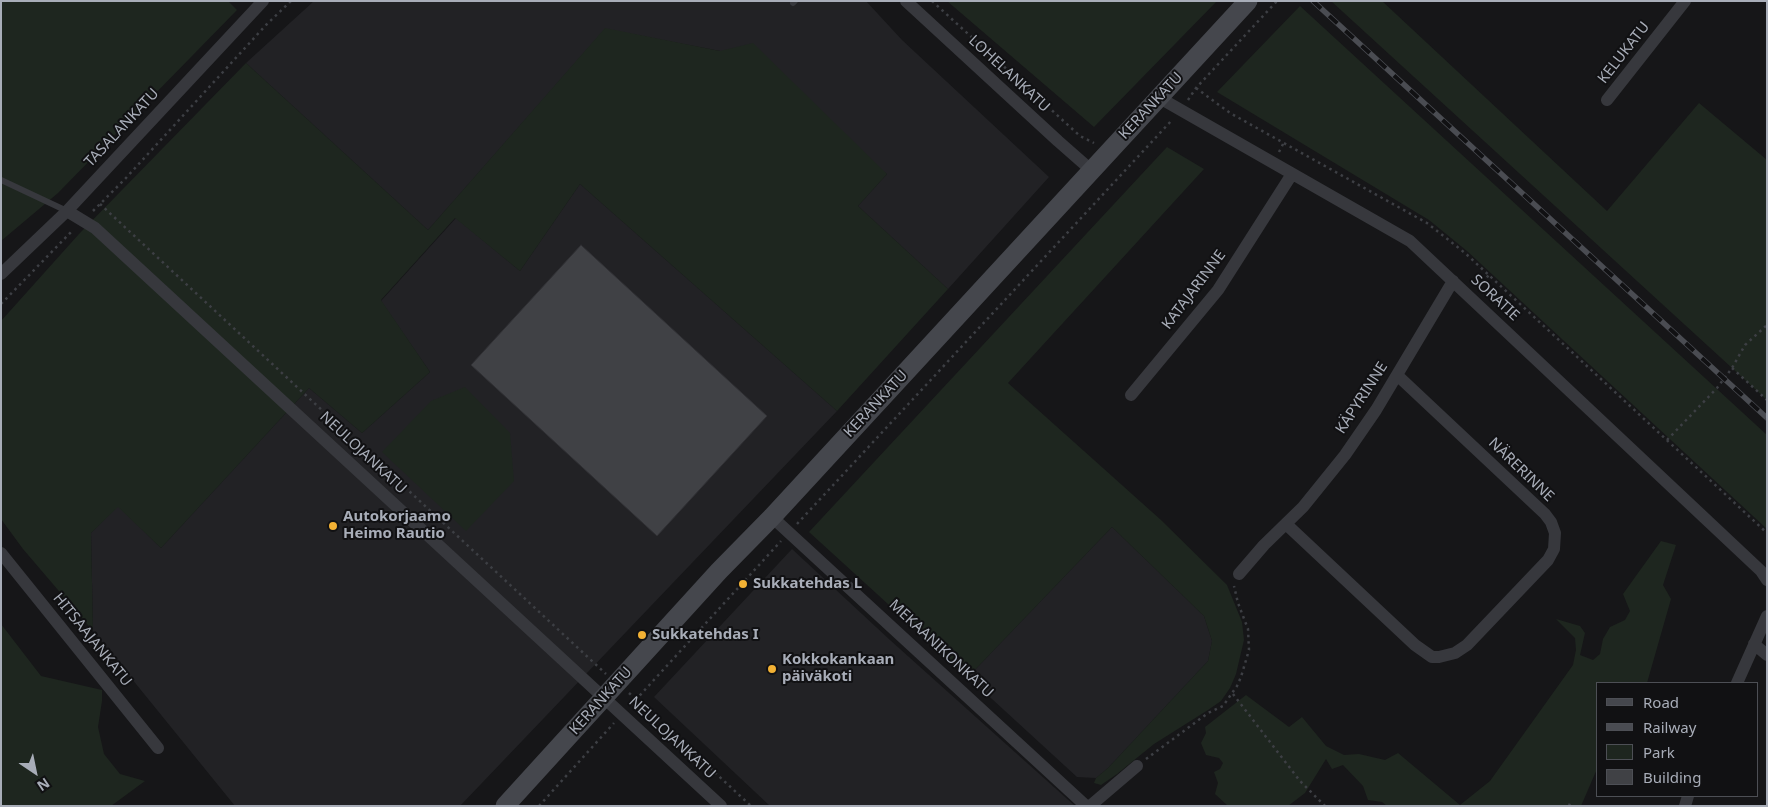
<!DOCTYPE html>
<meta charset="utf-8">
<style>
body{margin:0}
#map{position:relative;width:1768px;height:807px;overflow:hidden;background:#161618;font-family:"Noto Sans",sans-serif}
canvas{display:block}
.frame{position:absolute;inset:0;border:2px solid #a8adb8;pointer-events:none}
.legend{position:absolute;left:1596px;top:682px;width:162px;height:115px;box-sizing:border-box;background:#111113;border:1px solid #4d4f55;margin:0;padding:6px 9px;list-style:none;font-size:15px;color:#a8adb8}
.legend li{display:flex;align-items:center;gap:10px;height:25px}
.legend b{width:25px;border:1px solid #4d4f55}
.north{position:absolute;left:10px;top:747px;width:50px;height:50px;-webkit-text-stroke:4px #111113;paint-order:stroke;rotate:146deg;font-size:14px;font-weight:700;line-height:20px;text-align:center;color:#a8adb8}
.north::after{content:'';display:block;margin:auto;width:18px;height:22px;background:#a8adb8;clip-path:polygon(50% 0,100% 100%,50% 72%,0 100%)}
</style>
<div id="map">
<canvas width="1768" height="807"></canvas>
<div class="frame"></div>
<ul class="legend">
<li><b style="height:6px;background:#45474d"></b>Road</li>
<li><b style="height:6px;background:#4a4c52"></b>Railway</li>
<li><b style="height:14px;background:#1e261f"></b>Park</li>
<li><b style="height:14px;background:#404145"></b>Building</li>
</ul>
<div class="north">N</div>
</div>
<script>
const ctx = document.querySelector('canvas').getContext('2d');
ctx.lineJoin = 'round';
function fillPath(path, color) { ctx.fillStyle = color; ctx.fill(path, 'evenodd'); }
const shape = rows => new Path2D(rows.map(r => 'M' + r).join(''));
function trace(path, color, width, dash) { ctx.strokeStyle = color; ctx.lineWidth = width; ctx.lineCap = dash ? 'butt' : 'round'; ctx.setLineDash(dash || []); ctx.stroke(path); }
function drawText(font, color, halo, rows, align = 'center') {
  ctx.font = font + ' "Noto Sans",sans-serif'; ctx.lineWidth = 4; ctx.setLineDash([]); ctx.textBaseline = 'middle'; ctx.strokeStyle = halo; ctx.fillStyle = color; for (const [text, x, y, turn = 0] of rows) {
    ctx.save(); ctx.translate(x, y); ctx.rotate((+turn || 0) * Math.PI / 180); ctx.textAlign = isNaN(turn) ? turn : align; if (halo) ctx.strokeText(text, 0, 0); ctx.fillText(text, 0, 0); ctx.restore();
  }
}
const built = shape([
 [314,1,866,1,902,40,1049,177,948,289,858,206,887,174,720,51,605,29,428,230,246,63],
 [580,184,837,411,460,806,235,806,93,631,91,533,118,506,161,548,309,388,362,433,430,372,381,301,456,218,520,271],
 [1112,527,1204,616,1212,641,1208,661,1108,768,1096,778,1077,777,968,677],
 [792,549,890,640,1075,806,770,806,654,697]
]);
const green = shape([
 [1,1,228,1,237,10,58,193,1,241],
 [947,1,1217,1,1094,127],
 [1331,1,1382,1,1607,211,1699,103,1767,160,1767,400],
 [1300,6,1767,435,1767,529,1467,251,1429,220,1217,92],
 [605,28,720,51,753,43,887,174,858,206,948,289,837,411,580,184,520,271,455,218,381,300,430,372,362,433,309,388,161,548,118,507,91,533,93,631,23,549,1,519,1,321,79,234,246,63,428,230],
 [1167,147,1204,169,1008,383,1161,520,1227,585,1242,622,1244,640,1236,674,1230,688,1221,701,1208,710,1154,744,1117,774,1101,785,1094,783,1096,778,1108,768,1208,661,1212,641,1204,616,1112,527,968,677,809,532],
 [465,387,510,433,514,481,466,531,382,452,431,401],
 [1661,541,1676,545,1663,585,1671,599,1647,683,1597,683,1597,769,1581,806,1387,806,1382,802,1368,800,1363,786,1343,765,1332,769,1326,759,1305,793,1288,806,1228,806,1215,794,1218,783,1214,772,1220,769,1223,763,1219,758,1206,755,1201,743,1206,733,1205,727,1246,695,1289,727,1302,717,1326,746,1344,755,1359,754,1385,760,1398,753,1460,805,1490,781,1573,665,1576,650,1575,638,1556,619,1580,626,1585,633,1580,655,1593,660,1600,654,1603,639,1610,627,1625,620,1630,611,1623,594],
 [1,624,41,676,102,690,102,701,98,727,104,754,120,774,145,781,111,806,1,806]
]);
const building = shape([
 [581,245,767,416,657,536,471,365,581,245]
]);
const path = shape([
 [932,1,1080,136,1094,143],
 [1196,88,1230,113,1427,223,1465,253,1767,533],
 [1188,100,1196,88,1277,1],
 [1279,152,1284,142],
 [100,204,606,674],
 [93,211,125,179,266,25,291,1],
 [1478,287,1489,275],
 [1,304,73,230],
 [1732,368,1767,400],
 [1667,440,1717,388,1732,368,1745,345,1767,325],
 [797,524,1172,120],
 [629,693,751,806],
 [1233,694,1300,781,1325,806],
 [631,705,781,541],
 [1146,759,1208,713,1223,706,1237,686,1241,677,1249,650,1248,629,1238,603,1234,586],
 [539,806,614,723],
 [1569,806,1570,803]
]);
const lane = shape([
 [793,3,795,1],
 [1,180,67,211]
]);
const street = shape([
 [906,1,1058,141,1091,170],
 [1158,97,1410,241,1761,571,1767,580],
 [1607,100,1685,1],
 [67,211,95,228,721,806],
 [1,274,67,211,263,1],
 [1131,395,1218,290,1292,174],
 [772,517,1086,806],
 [1286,524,1415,645,1432,657,1439,657,1455,653,1467,645,1548,560,1554,549,1555,533,1551,522,1545,514,1397,375],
 [1,553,158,748],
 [1239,574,1264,545,1303,507,1345,455,1376,410,1453,281],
 [1754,644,1767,655],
 [1737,683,1767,616],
 [1090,806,1137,766],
 [1685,806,1688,796]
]);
const secondary = shape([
 [505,806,719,571,772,517,1248,1]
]);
const rail = shape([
 [1313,1,1767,418]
]);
const markers = [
 [333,526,5,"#f2b134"],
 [743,584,5,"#f2b134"],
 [642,635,5,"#f2b134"],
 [772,669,5,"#f2b134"]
];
const streetNames = [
 ["KELUKATU",1624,53,-52],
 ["LOHELANKATU",1009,74,43],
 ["KERANKATU",1151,106,-47],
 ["TASALANKATU",122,128,-47],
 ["KATAJARINNE",1194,290,-53],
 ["SORATIE",1495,298,43],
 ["KÄPYRINNE",1362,398,-57],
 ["KERANKATU",876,404,-47],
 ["NEULOJANKATU",363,453,43],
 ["NÄRERINNE",1521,470,44],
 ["HITSAAJANKATU",92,640,51],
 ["MEKAANIKONKATU",941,649,43],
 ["KERANKATU",601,701,-48],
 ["NEULOJANKATU",672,738,43]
];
const poiNames = [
 ["Autokorjaamo",343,517],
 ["Heimo Rautio",343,534],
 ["Sukkatehdas L",753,584],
 ["Sukkatehdas I",652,635],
 ["Kokkokankaan",782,660],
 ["päiväkoti",782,677]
];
fillPath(built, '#222225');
fillPath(green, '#1e261f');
fillPath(building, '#404145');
trace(building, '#303034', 1);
trace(path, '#3d3f44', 2.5, [2.5, 4]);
trace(lane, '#37383d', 6);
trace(street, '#37383d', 12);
trace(secondary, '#45474d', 19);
trace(rail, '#4a4c52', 5.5);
trace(rail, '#111113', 4, [11]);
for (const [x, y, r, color] of markers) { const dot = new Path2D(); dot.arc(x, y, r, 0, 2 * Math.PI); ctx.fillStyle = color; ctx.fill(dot); trace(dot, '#111113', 2); }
drawText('15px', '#a8adb8', '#111113', streetNames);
drawText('bold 15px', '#a8adb8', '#111113', poiNames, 'left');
</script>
